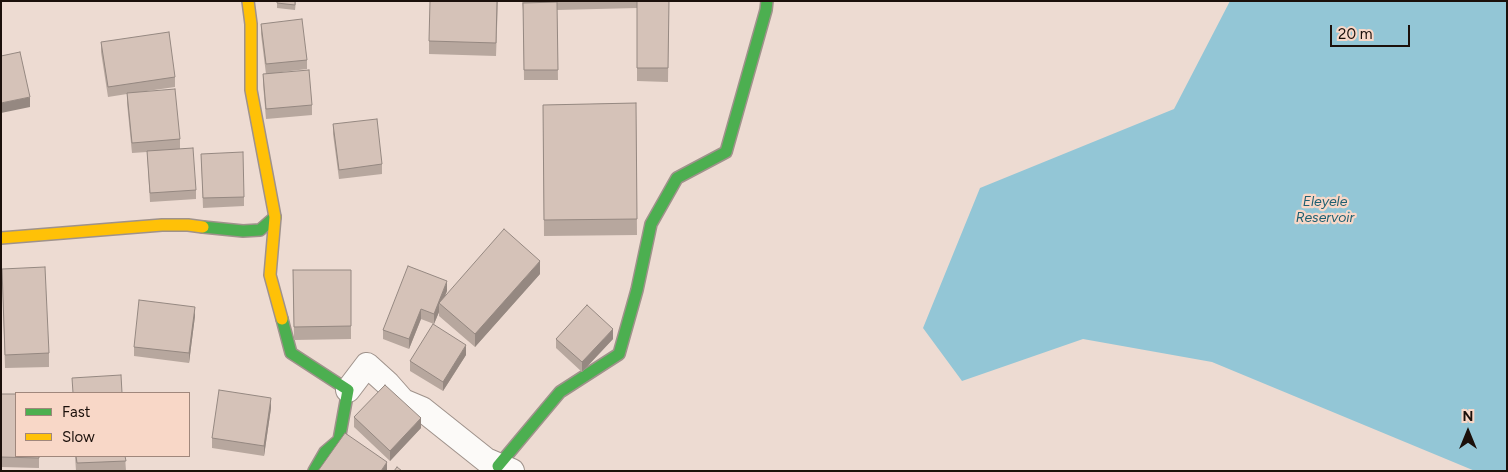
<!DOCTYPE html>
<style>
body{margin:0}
#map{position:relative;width:1508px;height:472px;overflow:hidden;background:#eddbd2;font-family:Figtree,sans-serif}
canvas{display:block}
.frame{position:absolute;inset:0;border:2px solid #1b100b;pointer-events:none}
.legend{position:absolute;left:15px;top:392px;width:175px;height:65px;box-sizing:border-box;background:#f8d7c7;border:1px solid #a0877c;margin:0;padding:6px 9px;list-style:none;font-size:15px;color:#1b100b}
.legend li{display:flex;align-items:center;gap:10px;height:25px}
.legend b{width:25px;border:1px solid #a0877c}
.north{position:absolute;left:1443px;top:407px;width:50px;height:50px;-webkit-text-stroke:4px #f8d7c7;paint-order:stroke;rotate:0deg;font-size:14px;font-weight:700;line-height:20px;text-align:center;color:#1b100b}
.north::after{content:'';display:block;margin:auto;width:18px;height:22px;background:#1b100b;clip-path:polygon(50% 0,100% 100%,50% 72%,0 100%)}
.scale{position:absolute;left:1330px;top:25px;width:80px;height:22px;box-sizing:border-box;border:2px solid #1b100b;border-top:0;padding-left:6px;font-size:15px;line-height:18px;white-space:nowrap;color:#1b100b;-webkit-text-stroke:4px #f8d7c7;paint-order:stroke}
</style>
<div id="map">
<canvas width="1508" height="472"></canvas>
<div class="frame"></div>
<ul class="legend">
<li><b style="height:6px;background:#4caf50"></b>Fast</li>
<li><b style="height:6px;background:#ffc107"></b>Slow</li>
</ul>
<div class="north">N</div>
<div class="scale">20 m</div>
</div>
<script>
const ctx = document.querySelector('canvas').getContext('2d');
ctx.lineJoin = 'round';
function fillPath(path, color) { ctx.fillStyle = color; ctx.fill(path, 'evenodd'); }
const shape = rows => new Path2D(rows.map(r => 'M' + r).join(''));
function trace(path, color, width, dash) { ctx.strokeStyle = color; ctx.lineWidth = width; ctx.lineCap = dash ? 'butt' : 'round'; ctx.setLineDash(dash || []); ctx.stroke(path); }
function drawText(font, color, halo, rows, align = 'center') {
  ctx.font = font + ' Figtree,sans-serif'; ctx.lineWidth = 4.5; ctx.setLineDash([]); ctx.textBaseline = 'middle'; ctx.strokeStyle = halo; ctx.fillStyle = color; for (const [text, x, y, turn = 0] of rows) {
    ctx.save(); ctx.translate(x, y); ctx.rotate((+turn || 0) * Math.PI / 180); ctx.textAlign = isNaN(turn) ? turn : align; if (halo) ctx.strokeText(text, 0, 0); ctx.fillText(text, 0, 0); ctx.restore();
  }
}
const water = shape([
 [1230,1,1507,1,1507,471,1475,471,1212,362,1083,339,962,381,923,328,980,188,1174,109]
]);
const street = shape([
 [348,390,367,365,388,384,403,401,422,409,486,460,512,471]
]);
const fast = shape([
 [203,227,243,231,260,230,275,217],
 [282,319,291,353,348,390,339,440,325,452,314,471],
 [498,466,560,392,619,354,637,290,651,224,677,178,726,152,766,10,767,1]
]);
const slow = shape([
 [248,1,251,24,251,90,275,217,270,275,282,319],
 [1,238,162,225,188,225,203,227]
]);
const wall = shape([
 [277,1,296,1,295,10,277,8],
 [498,1,496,56,429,54,429,41],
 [522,1,669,1,668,82,637,81,637,8,557,10,558,80,524,80,523,10],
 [261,24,307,60,307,69,282,72,312,105,312,115,266,119,263,84,263,74,266,74,261,34],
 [101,42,175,77,175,87,147,91,180,139,180,149,196,190,196,199,150,202,147,152,132,153,127,103,127,94,108,97,101,52],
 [636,103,637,235,544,236,543,105],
 [333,124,382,164,382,174,339,179,333,134],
 [201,154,244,197,244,206,203,208],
 [1,166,2,171,2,181,1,181],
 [2,269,49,353,49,367,5,368],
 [293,270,351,270,351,339,294,340],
 [540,274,475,347,439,316,439,312,434,324,421,319,409,349,383,339,383,330,447,291,445,296],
 [195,316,189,363,134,356,134,347],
 [556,339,613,339,582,372,556,348],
 [466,355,443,391,410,371,410,361],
 [1,394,39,456,39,468,1,467],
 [271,408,264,456,212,448,212,438],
 [354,417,421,428,390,461,354,427],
 [75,456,125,456,126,471,76,471]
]);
const shadedWall = shape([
 [30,97,30,107,1,113,1,103],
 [540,261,540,274,475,347,475,334],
 [447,281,447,291,441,305,439,303,439,312,434,324,434,314],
 [195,307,195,316,189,363,189,353],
 [421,309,421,319,409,349,409,339],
 [613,329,613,339,582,372,582,362],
 [466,345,466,355,443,391,443,382],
 [271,398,271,408,264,456,264,446],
 [421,418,421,428,390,461,390,451],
 [387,462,387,471,381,471]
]);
const building = shape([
 [277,1,295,1,295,5,277,3,277,1],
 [430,1,497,1,496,43,429,41,430,1],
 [637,1,669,1,668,68,637,68,637,1],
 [557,2,558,70,524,70,523,3,557,2],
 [302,19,307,60,266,64,261,24,302,19],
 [169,32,175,77,108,87,101,42,169,32],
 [20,52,30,97,1,103,1,56,20,52],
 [309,70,312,105,266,109,263,74,309,70],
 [175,89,180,139,132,143,127,93,175,89],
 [636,103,637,219,544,220,543,105,636,103],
 [377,119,382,164,339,170,333,124,377,119],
 [193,148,196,190,150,193,147,151,193,148],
 [243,152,244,197,203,198,201,154,243,152],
 [504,229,540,261,475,334,439,303,504,229],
 [408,266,447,281,434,314,421,309,409,339,383,330,408,266],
 [45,267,49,353,5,355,2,269,45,267],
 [293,270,351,270,351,326,294,327,293,270],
 [139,300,195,307,189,353,134,347,139,300],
 [587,305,613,329,582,362,556,339,587,305],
 [433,324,466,345,443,382,410,361,433,324],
 [121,375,122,393,73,393,72,378,121,375],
 [385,385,421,418,390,451,354,417,385,385],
 [219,390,271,398,264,446,212,438,219,390],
 [1,394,16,394,16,456,39,456,39,458,1,457,1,394],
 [345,433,387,462,381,471,318,471,345,433],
 [76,456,125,456,126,461,77,463,76,456],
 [397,467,402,471,394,471,397,467]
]);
const waterNames = [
 ["Eleyele",1325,202],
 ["Reservoir",1325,218]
];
fillPath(water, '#93c6d6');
trace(street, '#9f928b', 26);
trace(fast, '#9f928b', 14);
trace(slow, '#9f928b', 14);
trace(street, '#fcfaf8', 24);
trace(fast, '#4caf50', 11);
trace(slow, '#ffc107', 11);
fillPath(wall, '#b7a79e');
fillPath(shadedWall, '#958881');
fillPath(building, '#d5c2b8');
trace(building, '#958881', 1);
drawText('italic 14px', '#1e5f71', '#f8d7c7', waterNames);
</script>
